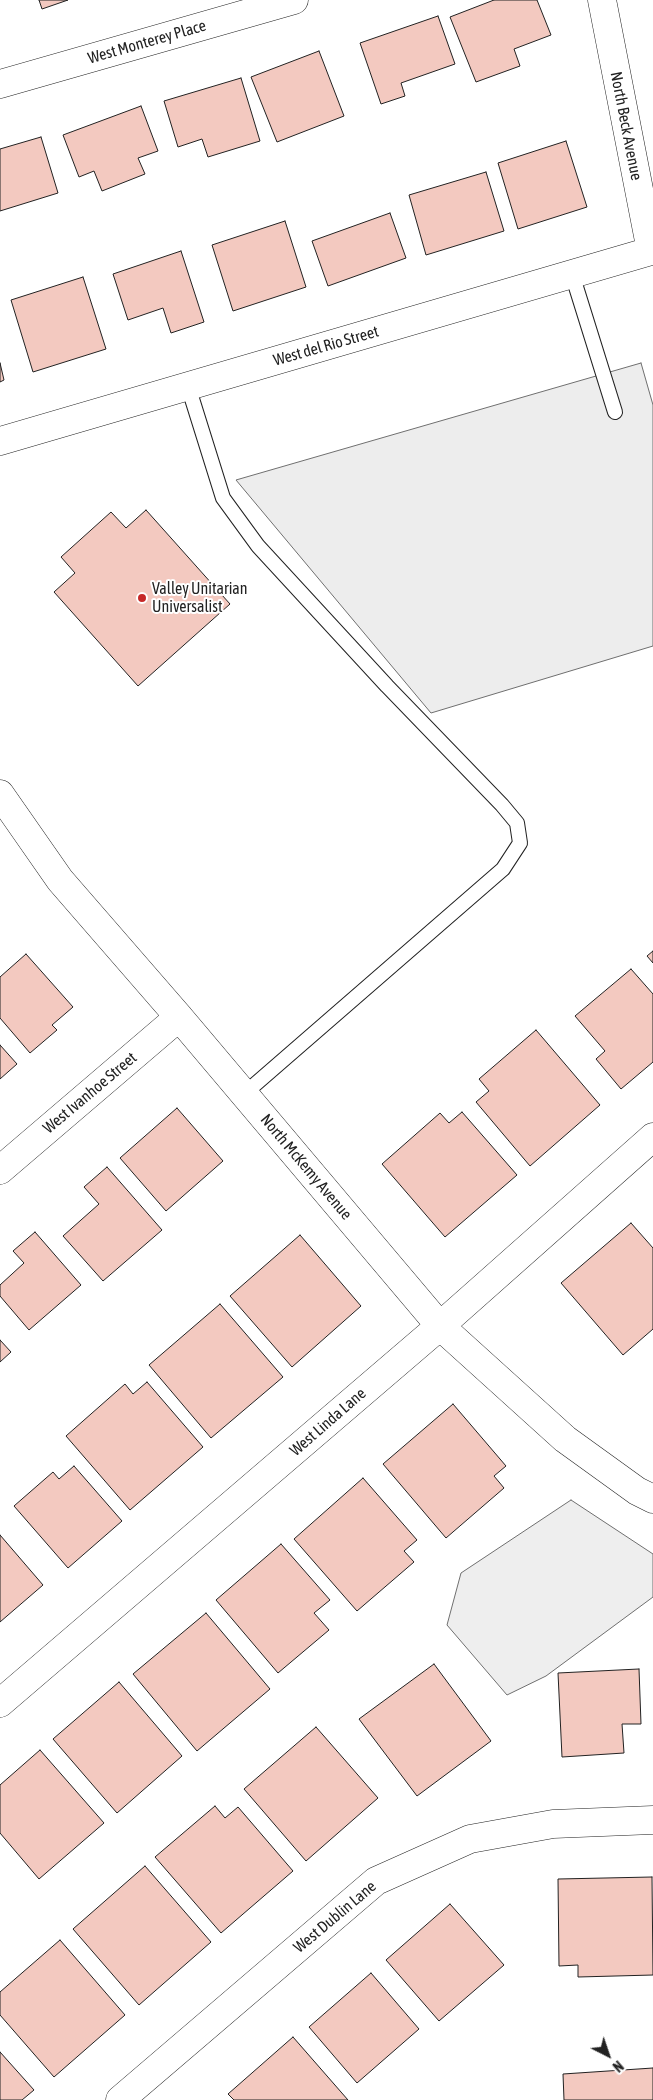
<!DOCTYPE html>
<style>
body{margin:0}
#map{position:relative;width:653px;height:2100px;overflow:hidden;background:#fff;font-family:"Asap Condensed",sans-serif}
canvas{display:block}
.north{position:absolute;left:583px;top:2030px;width:50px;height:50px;-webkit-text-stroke:4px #fff;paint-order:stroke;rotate:139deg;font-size:14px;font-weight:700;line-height:20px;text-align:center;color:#222}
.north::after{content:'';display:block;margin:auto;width:18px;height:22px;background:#222;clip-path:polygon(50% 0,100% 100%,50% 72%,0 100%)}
</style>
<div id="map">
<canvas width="653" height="2100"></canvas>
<div class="north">N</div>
</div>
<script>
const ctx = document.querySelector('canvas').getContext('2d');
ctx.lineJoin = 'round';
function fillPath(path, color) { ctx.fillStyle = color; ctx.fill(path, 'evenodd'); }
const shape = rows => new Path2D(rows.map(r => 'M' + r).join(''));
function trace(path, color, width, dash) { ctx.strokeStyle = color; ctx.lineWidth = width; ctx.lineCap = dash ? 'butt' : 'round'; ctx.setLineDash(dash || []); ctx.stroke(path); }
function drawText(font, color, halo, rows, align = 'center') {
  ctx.font = font + ' "Asap Condensed",sans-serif'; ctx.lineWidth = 4; ctx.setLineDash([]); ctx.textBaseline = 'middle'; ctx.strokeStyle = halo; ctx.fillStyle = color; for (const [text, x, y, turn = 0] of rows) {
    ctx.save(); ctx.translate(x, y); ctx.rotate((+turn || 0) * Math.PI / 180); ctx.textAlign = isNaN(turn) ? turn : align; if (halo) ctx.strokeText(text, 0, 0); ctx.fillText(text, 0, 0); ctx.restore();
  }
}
const green = shape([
 [571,1500,653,1554,653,1597,546,1676,507,1695,447,1625,461,1573,571,1500]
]);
const parking = shape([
 [641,363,653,405,653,646,431,713,236,480,641,363]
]);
const building = shape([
 [39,0,68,0,42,9,39,0],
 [494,0,537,0,551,35,514,49,520,66,476,82,450,17,494,0],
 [438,16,455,64,401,83,405,96,381,104,360,43,438,16],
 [319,51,344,116,277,142,251,77,319,51],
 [241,78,260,141,208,157,202,139,178,147,164,101,241,78],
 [141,106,158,151,138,158,145,174,102,191,94,171,79,177,63,135,141,106],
 [41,137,58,193,0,211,0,149,41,137],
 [566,141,587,207,518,229,498,163,566,141],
 [486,172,504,231,426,255,409,195,486,172],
 [390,213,406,258,328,286,312,241,390,213],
 [285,221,306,287,233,311,212,245,285,221],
 [181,251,204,322,171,333,163,308,128,320,113,274,181,251],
 [83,277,106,349,33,372,11,300,83,277],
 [0,363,4,380,0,382,0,363],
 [146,510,230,604,138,686,54,592,75,573,61,557,111,512,126,528,146,510],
 [653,951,653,963,647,956,653,951],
 [26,954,73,1007,52,1025,57,1030,30,1053,0,1018,0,977,26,954],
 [631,969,653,994,653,1062,621,1089,596,1059,605,1051,575,1016,631,969],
 [536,1030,600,1105,530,1166,476,1102,489,1091,479,1079,536,1030],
 [0,1045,17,1064,0,1079,0,1045],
 [177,1108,223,1161,166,1211,120,1158,177,1108],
 [462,1112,517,1175,445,1237,382,1164,440,1113,449,1123,462,1112],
 [107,1167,162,1230,103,1281,63,1236,99,1204,84,1187,107,1167],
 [631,1223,653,1248,653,1329,623,1355,561,1283,631,1223],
 [35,1232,81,1285,29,1330,0,1296,0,1285,24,1263,13,1251,35,1232],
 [300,1235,361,1306,292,1367,230,1296,300,1235],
 [220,1304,283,1377,211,1438,149,1365,220,1304],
 [0,1340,11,1352,0,1362,0,1340],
 [147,1382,203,1447,130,1510,66,1436,125,1384,133,1394,147,1382],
 [453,1404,506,1466,494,1476,504,1488,446,1538,383,1464,453,1404],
 [74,1466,122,1521,68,1568,14,1506,53,1472,59,1479,74,1466],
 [363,1478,417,1540,404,1551,414,1562,357,1611,294,1539,363,1478],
 [0,1535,43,1585,0,1622,0,1535],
 [281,1544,330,1600,314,1613,329,1630,278,1673,216,1600,281,1544],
 [206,1613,270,1689,197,1751,133,1674,206,1613],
 [434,1664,491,1741,417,1796,359,1719,434,1664],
 [639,1669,641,1724,622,1724,624,1753,562,1757,558,1673,639,1669],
 [119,1682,182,1756,117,1813,53,1739,119,1682],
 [316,1727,378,1798,306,1861,244,1789,316,1727],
 [40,1750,104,1823,39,1879,0,1833,0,1785,40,1750],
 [215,1806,225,1818,238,1807,293,1871,221,1933,155,1857,215,1806],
 [145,1866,211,1942,139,2005,73,1929,145,1866],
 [652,1877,653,1975,578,1977,578,1965,559,1966,558,1879,652,1877],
 [450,1904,504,1965,439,2021,386,1960,450,1904],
 [60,1940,125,2015,54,2077,0,2015,0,1992,60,1940],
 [371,1973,419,2029,357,2083,309,2027,371,1973],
 [293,2037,348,2100,234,2100,228,2094,293,2037],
 [0,2052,34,2090,22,2100,0,2100,0,2052],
 [653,2068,653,2100,564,2100,563,2074,653,2068]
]);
const service = shape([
 [572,274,615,412],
 [188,386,223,498,258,546,387,686,502,805,517,823,520,843,503,869,244,1094]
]);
const minor = shape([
 [0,84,294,0],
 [0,441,651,251,602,0],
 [0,794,60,880,179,1017,440,1326,565,1439,637,1491,653,1499],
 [0,1170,179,1017],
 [0,1703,440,1326,653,1137],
 [120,2100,376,1881,470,1839,553,1824,653,1820]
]);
const markers = [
 [142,598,5,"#c62828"]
];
const streetNames = [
 ["West Monterey Place",147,42,-16],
 ["North Beck Avenue",626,126,79],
 ["West del Rio Street",326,346,-16],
 ["West Ivanhoe Street",90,1093,-40],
 ["North McKemy Avenue",306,1167,50],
 ["West Linda Lane",328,1422,-41],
 ["West Dublin Lane",335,1917,-40]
];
const poiNames = [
 ["Valley Unitarian",152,589],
 ["Universalist",152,607]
];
fillPath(green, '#eee');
trace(green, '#6f6f6f', 1);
fillPath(parking, '#ededed');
trace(parking, '#6f6f6f', 1);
fillPath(building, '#f3c9c0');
trace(building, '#222', 1);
trace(service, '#222', 16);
trace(minor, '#222', 29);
trace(service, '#fff', 14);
trace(minor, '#fff', 28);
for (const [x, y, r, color] of markers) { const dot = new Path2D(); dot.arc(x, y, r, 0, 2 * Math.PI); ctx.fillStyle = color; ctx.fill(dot); trace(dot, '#fff', 2); }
drawText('16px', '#222', '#fff', streetNames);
drawText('16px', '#222', '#fff', poiNames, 'left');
</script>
